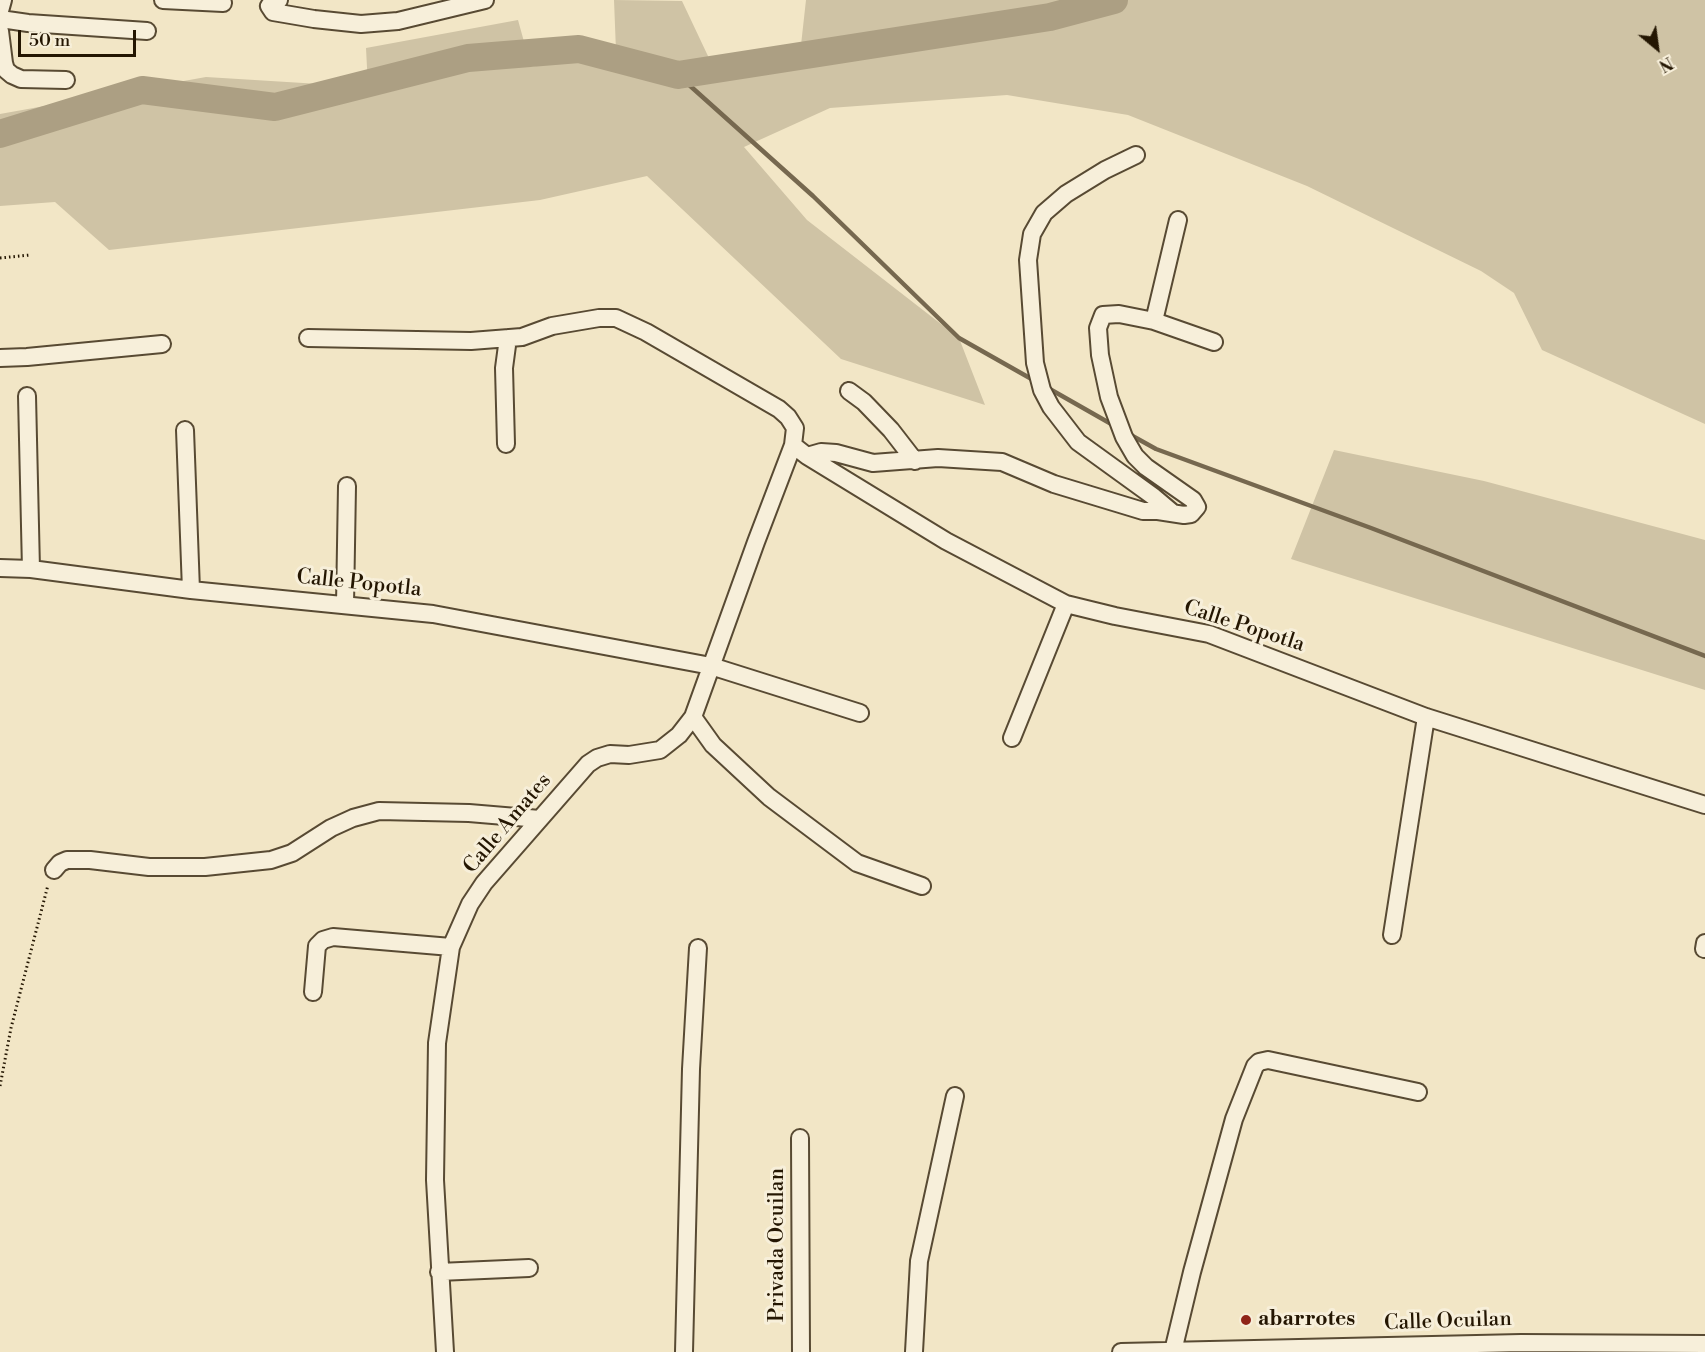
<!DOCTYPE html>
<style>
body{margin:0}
#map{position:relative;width:1705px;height:1352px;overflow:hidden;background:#f2e6c6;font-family:"Libre Bodoni",serif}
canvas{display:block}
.north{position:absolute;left:1627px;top:18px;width:60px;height:60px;-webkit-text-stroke:4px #f7efda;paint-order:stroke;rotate:151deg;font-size:16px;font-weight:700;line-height:24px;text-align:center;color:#241602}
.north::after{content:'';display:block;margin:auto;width:21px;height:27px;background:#241602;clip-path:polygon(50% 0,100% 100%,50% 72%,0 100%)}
.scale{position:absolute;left:18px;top:30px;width:118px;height:27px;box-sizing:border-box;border:3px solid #241602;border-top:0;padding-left:8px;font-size:18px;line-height:21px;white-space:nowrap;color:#241602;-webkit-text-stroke:4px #f7efda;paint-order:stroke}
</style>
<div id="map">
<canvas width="1705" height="1352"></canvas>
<div class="north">N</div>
<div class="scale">50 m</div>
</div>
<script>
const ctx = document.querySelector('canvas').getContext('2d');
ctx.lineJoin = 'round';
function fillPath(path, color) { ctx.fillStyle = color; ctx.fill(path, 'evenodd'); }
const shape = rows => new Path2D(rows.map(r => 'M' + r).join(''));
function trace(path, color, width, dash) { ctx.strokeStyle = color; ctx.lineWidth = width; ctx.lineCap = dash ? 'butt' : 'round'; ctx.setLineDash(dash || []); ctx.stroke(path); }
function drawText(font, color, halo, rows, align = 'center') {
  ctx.font = font + ' "Libre Bodoni",serif'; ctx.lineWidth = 6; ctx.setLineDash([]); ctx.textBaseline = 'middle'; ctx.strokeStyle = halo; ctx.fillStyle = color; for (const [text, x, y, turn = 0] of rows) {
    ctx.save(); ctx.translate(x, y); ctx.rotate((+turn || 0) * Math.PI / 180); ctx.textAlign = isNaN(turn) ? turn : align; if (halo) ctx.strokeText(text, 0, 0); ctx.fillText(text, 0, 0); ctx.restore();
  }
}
const green = shape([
 [614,0,682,1,716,73,801,45,806,0,1705,0,1705,424,1542,350,1514,293,1481,271,1307,186,1128,115,1007,95,830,108,744,147,807,220,959,338,985,405,841,359,647,176,540,200,109,250,55,202,0,206,0,114,206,77,368,87,366,48,518,20,531,67,616,51],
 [1334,450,1484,481,1705,540,1705,690,1291,559]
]);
const stream = shape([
 [678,75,813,196,959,338,1035,381],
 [1048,388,1113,425],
 [1129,434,1156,449,1371,528,1705,656]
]);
const river = shape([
 [0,134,142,90,275,107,468,58,579,49,678,75,1050,17,1114,0]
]);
const path = shape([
 [0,258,30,255],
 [0,1086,11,1028,48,885]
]);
const minor = shape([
 [163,0,223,3],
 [279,0,272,2,269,6,273,12,314,19,361,24,398,21,485,0],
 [0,11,3,0],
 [0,19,28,23,147,31],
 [0,31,4,63,6,70,12,75,21,79,66,80],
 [1136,155,1105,170,1066,194,1044,213,1032,234,1028,260,1035,363,1042,390,1051,407,1078,442,1154,497,1173,513],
 [1154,321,1178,220],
 [308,338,471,341,522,337,552,326,599,318,616,318,646,332,779,409,788,417,795,428,793,445,756,542,693,717,679,735,660,750,629,755,610,754,597,758,588,764,484,883,470,904,451,947,437,1043,435,1180,445,1352],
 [0,358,27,357,162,344],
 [849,391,864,402,891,430,915,461],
 [27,396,31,569],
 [185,430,191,590],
 [506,444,504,368,508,338],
 [793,445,807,456,946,541,1066,604,1115,616,1209,634,1426,717,1705,805],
 [807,456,821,452,836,453,873,463,938,458,1002,462,1054,484,1143,511,1158,511,1184,515,1191,514,1197,507,1193,500,1146,467,1135,456,1124,437,1109,397,1100,355,1098,328,1103,315,1119,314,1154,321,1214,342],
 [0,568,31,569,191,590,433,614,711,666,860,713],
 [345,605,347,486],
 [693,717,713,745,769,797,857,863,922,886],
 [1012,738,1066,604],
 [54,870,60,863,67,860,90,860,149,867,205,867,271,860,292,853,331,828,353,818,379,811,469,813,540,819],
 [1392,935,1426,717],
 [1704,949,1705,943],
 [313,992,317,946,323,940,333,937,451,947],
 [800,1138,801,1352],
 [439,1272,529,1268],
 [1173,1351,1192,1272,1234,1119,1255,1066,1259,1062,1268,1060,1418,1092],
 [684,1352,691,1069,698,948],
 [914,1352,919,1261,955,1096],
 [1121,1352,1521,1343,1705,1344]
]);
const markers = [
 [1246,1320,6,"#8f2418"]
];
const streetNames = [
 ["Calle Popotla",359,584,6],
 ["Calle Popotla",1244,627,18],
 ["Calle Amates",508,824,-50],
 ["Privada Ocuilan",778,1245,-90],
 ["Calle Ocuilan",1448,1322,-2]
];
const poiNames = [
 ["abarrotes",1258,1320]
];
fillPath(green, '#cfc3a5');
trace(stream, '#76684f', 4.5);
trace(river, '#ac9f83', 28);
trace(minor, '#584a33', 20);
trace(path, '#241602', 3, [1.5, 3]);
trace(minor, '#f7efda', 16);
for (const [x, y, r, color] of markers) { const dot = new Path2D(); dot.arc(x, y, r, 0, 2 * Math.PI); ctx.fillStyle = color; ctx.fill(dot); trace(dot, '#f7efda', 2); }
drawText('21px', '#241602', '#f7efda', streetNames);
drawText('bold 21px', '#241602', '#f7efda', poiNames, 'left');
</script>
